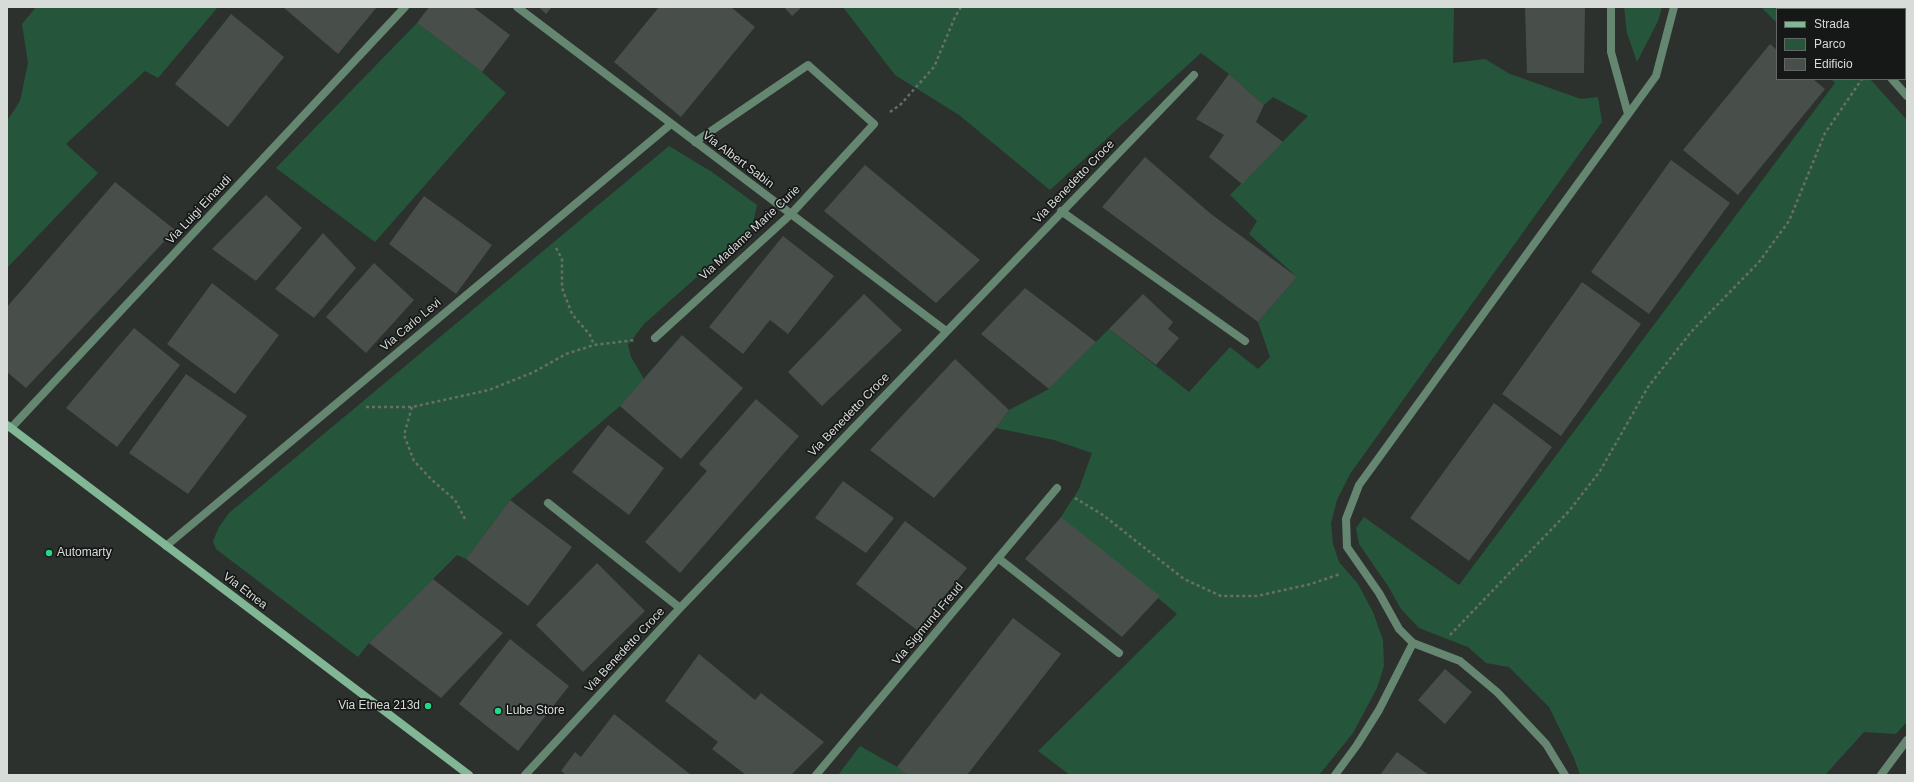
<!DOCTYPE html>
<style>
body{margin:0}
#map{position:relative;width:1914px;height:782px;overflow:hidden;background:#2c312d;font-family:Arial,sans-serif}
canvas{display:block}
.frame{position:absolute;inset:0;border:8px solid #d8dcd9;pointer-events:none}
.legend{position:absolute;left:1776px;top:8px;width:130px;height:72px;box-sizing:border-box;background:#161817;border:1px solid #646665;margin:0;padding:5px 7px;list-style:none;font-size:12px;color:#d8dcd9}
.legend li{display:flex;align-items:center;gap:8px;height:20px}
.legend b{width:20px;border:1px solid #646665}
</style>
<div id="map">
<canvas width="1914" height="782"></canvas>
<div class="frame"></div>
<ul class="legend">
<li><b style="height:5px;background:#82b796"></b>Strada</li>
<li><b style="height:11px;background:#25563b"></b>Parco</li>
<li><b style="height:11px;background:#484e4a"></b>Edificio</li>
</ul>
</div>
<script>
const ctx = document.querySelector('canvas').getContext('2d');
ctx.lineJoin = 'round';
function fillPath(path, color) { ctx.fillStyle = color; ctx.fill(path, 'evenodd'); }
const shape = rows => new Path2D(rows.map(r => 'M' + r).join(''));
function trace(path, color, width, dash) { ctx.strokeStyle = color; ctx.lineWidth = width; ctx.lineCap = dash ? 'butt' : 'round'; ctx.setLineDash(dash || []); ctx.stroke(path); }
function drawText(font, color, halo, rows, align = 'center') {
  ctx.font = font + ' Arial,sans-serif'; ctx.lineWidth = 3.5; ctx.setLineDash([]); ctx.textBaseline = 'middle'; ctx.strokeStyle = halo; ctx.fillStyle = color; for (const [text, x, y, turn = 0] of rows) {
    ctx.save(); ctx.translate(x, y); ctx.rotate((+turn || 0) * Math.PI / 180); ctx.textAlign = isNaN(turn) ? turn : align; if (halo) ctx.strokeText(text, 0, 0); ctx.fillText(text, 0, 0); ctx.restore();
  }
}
const green = shape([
 [36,7,218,7,158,78,145,71,66,144,98,173,7,268,7,121,20,101,28,63,22,24],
 [843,7,1454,7,1453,63,1485,59,1510,74,1581,99,1598,97,1602,122,1350,474,1337,500,1331,523,1333,544,1339,562,1358,584,1373,612,1383,640,1384,666,1377,688,1353,733,1319,775,1070,775,1038,751,1177,614,1061,517,1079,489,1092,453,1054,440,996,428,1009,410,1049,389,1109,329,1189,392,1230,347,1258,369,1270,357,1258,322,1297,277,1249,234,1257,221,1230,195,1308,116,1273,97,1264,105,1229,74,1201,53,1050,190,959,115,895,75],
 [1624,7,1662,7,1658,21,1637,62,1627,33],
 [1761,7,1802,7,1804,9,1777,9,1777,23],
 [1852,7,1907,7,1907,70,1905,67,1905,9,1853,9],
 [417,23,482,72,506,93,375,242,276,168],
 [1831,79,1870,79,1907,120,1907,722,1896,734,1864,732,1825,775,1580,775,1574,758,1549,707,1509,667,1486,663,1468,647,1419,628,1401,609,1388,586,1359,544,1356,528,1364,517,1459,585,1835,83],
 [669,146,712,172,757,205,752,228,644,324,628,345,631,357,644,379,620,406,510,500,466,559,457,555,369,643,358,657,216,549,213,541,219,527,229,513],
 [860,746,897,767,907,775,838,775]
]);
const building = shape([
 [283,7,377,7,338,54],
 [429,7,473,7,510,35,482,72,417,23],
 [539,7,552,7,546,14],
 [659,7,731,7,755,27,681,117,614,62],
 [784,7,802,7,792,16],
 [1525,7,1585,7,1584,73,1527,73],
 [231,14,284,57,228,127,175,84],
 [1770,44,1777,50,1777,79,1813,79,1825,89,1738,195,1683,150],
 [1229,74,1264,105,1256,122,1283,142,1242,184,1209,157,1224,135,1196,119],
 [1145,157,1211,214,1297,277,1258,322,1102,207],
 [1671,160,1730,203,1649,314,1591,272],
 [865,165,980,260,936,303,824,211],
 [115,182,175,230,26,388,7,372,7,307],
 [266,195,302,228,256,281,212,249],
 [424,196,492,245,456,294,389,244],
 [323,233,356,268,314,318,275,289],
 [783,236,834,276,788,334,770,320,743,354,709,327],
 [374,263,414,300,366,353,326,317],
 [1582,282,1641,324,1561,436,1502,394],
 [212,283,279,335,235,394,167,344],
 [1025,288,1096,342,1049,389,981,334],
 [864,294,902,330,822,406,788,372],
 [1143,294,1173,322,1168,329,1179,338,1156,365,1109,329],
 [134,328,180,365,117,447,66,408],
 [682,335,743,388,681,459,620,406],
 [955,359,1009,410,996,428,934,498,870,450],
 [186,374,247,416,188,494,129,453],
 [756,399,799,436,680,573,645,542,707,471,699,464],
 [1494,403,1552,447,1469,561,1410,518],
 [608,425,664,468,629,515,572,472],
 [843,481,894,518,866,553,815,518],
 [510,500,572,547,528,606,466,559],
 [1061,517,1160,596,1122,637,1025,559],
 [905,521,967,568,917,630,856,584],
 [597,563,645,611,583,672,536,625],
 [433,579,503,633,441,698,369,643],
 [1013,618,1061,654,967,775,907,775,897,767],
 [510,639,569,686,518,751,459,704],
 [699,654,755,700,761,693,824,742,791,775,746,775,712,749,718,742,665,701],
 [1445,669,1472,692,1445,724,1418,700],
 [614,714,691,775,566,775,561,771,575,752,581,757],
 [1397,752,1429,775,1380,775]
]);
const path = shape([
 [890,112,901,104,934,67,955,17,961,7],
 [556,248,562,259,562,288,572,314,590,335,594,345],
 [366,407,412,407,489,390,534,372,566,354,594,345,635,340],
 [412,407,404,435,414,461,432,480,455,500,466,521],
 [1075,498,1103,515,1184,579,1221,596,1257,596,1311,584,1340,574],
 [1450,635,1569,511,1600,471,1648,387,1691,332,1759,262,1789,221,1825,133,1862,79]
]);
const minor = shape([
 [517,7,946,331],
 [1611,7,1611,52,1628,114],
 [1824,7,1826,9],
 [1892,79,1907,96],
 [1061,211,1245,341],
 [655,338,791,214,874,124,808,65,695,142],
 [11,428,405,7],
 [548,503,680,608],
 [166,546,671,124],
 [998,558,1119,653],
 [525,775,680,608,1194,75],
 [816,775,1057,488],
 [1335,775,1357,745,1379,710,1413,643],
 [1565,775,1546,744,1497,692,1460,661,1413,643,1399,629,1379,593,1347,547,1346,519,1359,485,1656,76,1674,7],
 [1881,775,1907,740]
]);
const secondary = shape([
 [7,425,469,775]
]);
const markers = [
 [49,553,4,"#23d886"],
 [428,706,4,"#23d886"],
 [498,711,4,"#23d886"]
];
const streetNames = [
 ["Via Albert Sabin",738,160,37],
 ["Via Benedetto Croce",1074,182,-46],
 ["Via Luigi Einaudi",199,210,-47],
 ["Via Madame Marie Curie",750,233,-43],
 ["Via Carlo Levi",411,325,-40],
 ["Via Benedetto Croce",849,415,-46],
 ["Via Etnea",245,591,37],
 ["Via Sigmund Freud",928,624,-50],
 ["Via Benedetto Croce",625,650,-47]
];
const poiNames = [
 ["Automarty",57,553],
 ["Via Etnea 213d",420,706,"right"],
 ["Lube Store",506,711]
];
fillPath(green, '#25563b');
fillPath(building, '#484e4a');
trace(path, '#696e6a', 2.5, [3, 3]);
trace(minor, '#658671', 8);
trace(secondary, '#82b796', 8);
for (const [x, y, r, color] of markers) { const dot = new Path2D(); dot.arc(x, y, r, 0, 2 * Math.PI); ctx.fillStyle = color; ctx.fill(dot); trace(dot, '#161817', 1.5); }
drawText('12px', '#d8dcd9', '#161817', streetNames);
drawText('12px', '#d8dcd9', '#161817', poiNames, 'left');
</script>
